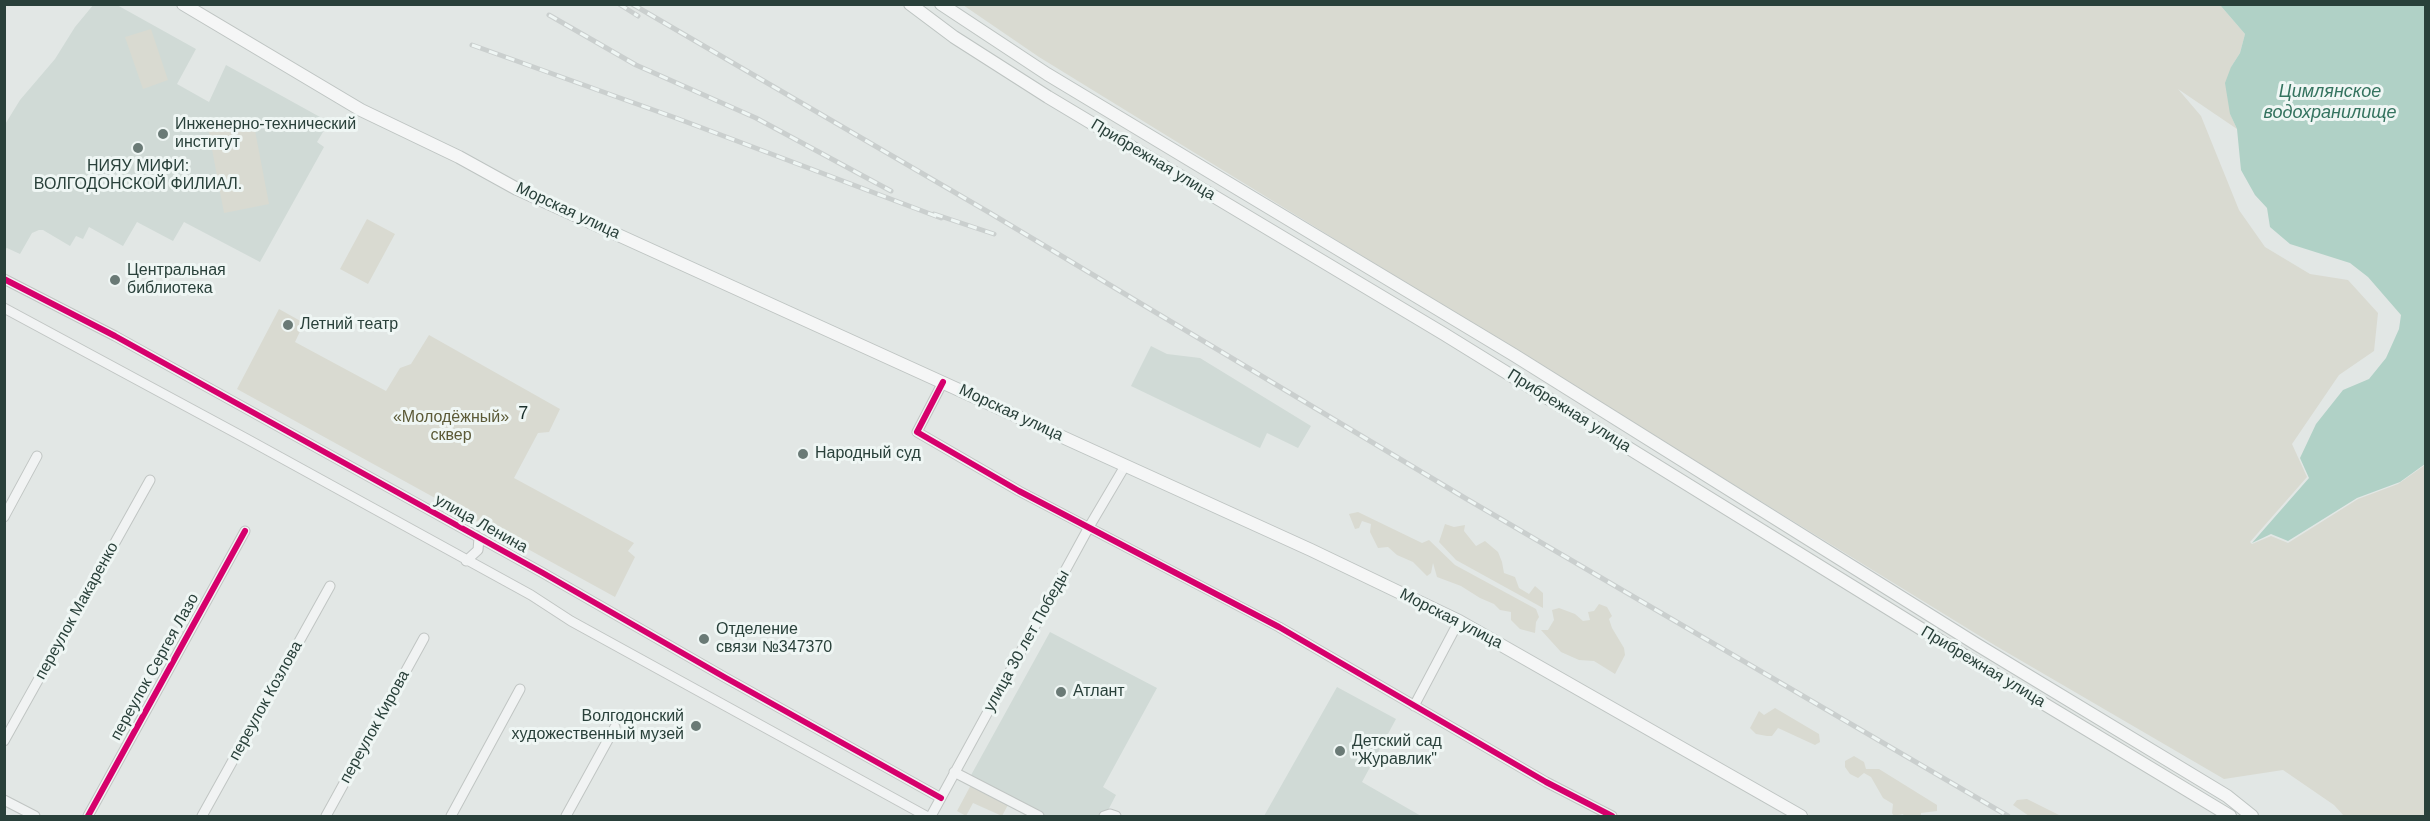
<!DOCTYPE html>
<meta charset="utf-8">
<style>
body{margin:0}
#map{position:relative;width:2430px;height:821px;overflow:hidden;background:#e2e7e5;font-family:Arial,sans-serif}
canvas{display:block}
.frame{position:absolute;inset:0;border:6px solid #29403a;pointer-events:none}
</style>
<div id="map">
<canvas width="2430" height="821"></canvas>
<div class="frame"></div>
</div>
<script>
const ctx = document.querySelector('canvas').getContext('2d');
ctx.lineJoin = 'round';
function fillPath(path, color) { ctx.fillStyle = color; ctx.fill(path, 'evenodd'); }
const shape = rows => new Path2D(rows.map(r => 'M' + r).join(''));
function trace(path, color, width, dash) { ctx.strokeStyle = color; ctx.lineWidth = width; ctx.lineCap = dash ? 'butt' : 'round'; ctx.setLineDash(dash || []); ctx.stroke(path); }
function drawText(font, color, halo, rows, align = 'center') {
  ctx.font = font + ' Arial,sans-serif'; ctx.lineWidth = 6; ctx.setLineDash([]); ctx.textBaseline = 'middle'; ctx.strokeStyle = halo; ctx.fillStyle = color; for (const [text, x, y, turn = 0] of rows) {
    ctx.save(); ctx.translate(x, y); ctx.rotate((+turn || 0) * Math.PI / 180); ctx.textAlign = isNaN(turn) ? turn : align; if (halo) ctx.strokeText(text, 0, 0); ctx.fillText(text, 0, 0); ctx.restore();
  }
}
const built = shape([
 [94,4,117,5,196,49,177,84,209,102,226,65,329,122,317,142,324,147,260,262,184,222,173,241,137,222,123,246,89,227,83,239,76,236,70,246,43,230,39,230,32,233,20,254,7,248,5,249,4,126,20,100,55,59,75,27],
 [1151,346,1167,354,1200,358,1311,426,1298,448,1267,433,1260,448,1131,386],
 [1050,632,1157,688,1103,787,1116,795,1105,816,1045,816,970,777],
 [1337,687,1396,719,1362,782,1421,816,1264,816]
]);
const green = shape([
 [963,5,2220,5,2245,34,2240,53,2231,67,2230,114,2237,129,2178,89,2201,116,2239,210,2265,247,2310,274,2348,280,2378,313,2374,351,2339,375,2292,444,2307,477,2250,542,2252,544,2271,536,2288,543,2358,499,2398,484,2425,465,2425,816,2344,816,2334,805,2283,770,2224,779,1996,646,1039,57],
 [151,29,168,80,143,89,125,37],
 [253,120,269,204,224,213,208,128],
 [367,219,395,234,368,284,340,269],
 [279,309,304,323,295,342,386,391,400,368,411,364,429,335,560,409,549,432,538,433,514,478,634,543,628,551,635,557,615,597,237,389],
 [1358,512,1422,543,1429,540,1455,565,1536,609,1539,617,1536,622,1535,633,1520,629,1511,620,1511,612,1500,610,1494,604,1480,598,1461,586,1437,577,1433,563,1431,573,1427,576,1413,562,1397,555,1388,547,1378,548,1370,532,1371,524,1362,521,1359,528,1355,529,1349,514],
 [1445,524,1454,527,1465,525,1464,531,1476,546,1485,541,1498,552,1502,562,1504,573,1515,577,1519,588,1529,594,1535,586,1543,593,1543,608,1456,560,1439,542],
 [1599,604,1607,607,1612,616,1609,619,1612,628,1624,648,1625,655,1615,674,1594,661,1579,660,1561,652,1541,630,1548,630,1554,620,1552,610,1559,608,1575,614,1583,621,1590,620,1588,612,1594,611],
 [1775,708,1819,734,1820,742,1815,745,1778,728,1772,736,1767,736,1756,734,1750,728,1759,711,1764,715],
 [1854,756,1864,762,1866,769,1879,769,1937,805,1937,811,1921,813,1921,816,1904,816,1903,814,1894,816,1892,813,1893,804,1883,798,1871,777,1864,773,1858,778,1850,774,1845,767,1845,761],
 [972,783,1009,803,1002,816,973,803,966,816,957,811],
 [2027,799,2061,816,2029,816,2013,805,2017,800]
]);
const water = shape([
 [2220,5,2425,5,2425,464,2400,482,2357,498,2288,541,2271,534,2252,543,2309,478,2300,458,2316,424,2343,390,2369,379,2386,358,2399,329,2401,315,2368,277,2350,263,2290,244,2270,227,2267,208,2255,195,2241,170,2237,129,2230,114,2225,83,2231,67,2240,53,2245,34]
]);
const minor = shape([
 [4,279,115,336,543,573,726,678,941,798],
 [4,308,247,439,531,595,571,621,926,816],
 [943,382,917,432,1019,491,1279,627,1546,782,1612,816],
 [4,517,37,456],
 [466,561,478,550,479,538],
 [1414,706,1459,621],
 [4,741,150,480],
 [954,772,1039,816],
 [4,800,35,816],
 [88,816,245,531],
 [202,816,330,586],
 [326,816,424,638],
 [451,816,520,689],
 [566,816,615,727],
 [931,816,1089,527,1125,466],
 [1104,816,1110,814,1116,816]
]);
const major = shape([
 [183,4,361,110,459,157,517,189,1311,550,1459,621,1801,816],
 [910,4,954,37,1048,97,1444,334,1978,664,2230,816],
 [941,4,1047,74,1514,355,1976,644,2227,796,2252,816]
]);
const rail = shape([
 [619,4,638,16],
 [632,4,990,213,1465,498,2008,816],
 [549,15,636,65,756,118,891,191],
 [472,45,676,118,941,218],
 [934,214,994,234]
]);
const cycleway = shape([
 [4,279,115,336,543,573,726,678,941,798],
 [943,382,917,432,1019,491,1279,627,1546,782,1612,816],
 [88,816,245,531]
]);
const markers = [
 [163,134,6,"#6a7a76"],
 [138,148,6,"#6a7a76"],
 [115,280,6,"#6a7a76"],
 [288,325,6,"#6a7a76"],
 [803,454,6,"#6a7a76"],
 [704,639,6,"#6a7a76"],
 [1061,692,6,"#6a7a76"],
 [696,726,6,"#6a7a76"],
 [1340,751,6,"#6a7a76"]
];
const poiNames = [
 ["Инженерно-технический",175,125],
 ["институт",175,143],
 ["НИЯУ МИФИ:",138,167,"center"],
 ["ВОЛГОДОНСКОЙ ФИЛИАЛ.",138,185,"center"],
 ["Центральная",127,271],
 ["библиотека",127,289],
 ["Летний театр",300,325],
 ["Народный суд",815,454],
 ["Отделение",716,630],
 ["связи №347370",716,648],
 ["Атлант",1073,692],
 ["Волгодонский",684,717,"right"],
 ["художественный музей",684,735,"right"],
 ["Детский сад",1352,742],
 ["\"Журавлик\"",1352,760]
];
const streetNames = [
 ["Прибрежная улица",1153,160,31],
 ["Морская улица",568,211,25],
 ["Прибрежная улица",1569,411,32],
 ["Морская улица",1011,413,25],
 ["улица Ленина",481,524,29],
 ["переулок Макаренко",77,611,-61],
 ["Морская улица",1451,619,27],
 ["улица 30 лет Победы",1027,641,-61],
 ["переулок Сергея Лазо",155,667,-61],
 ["Прибрежная улица",1983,667,31],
 ["переулок Козлова",266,701,-61],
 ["переулок Кирова",375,727,-61]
];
const parkNames = [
 ["«Молодёжный»",451,418],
 ["сквер",451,436]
];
const waterNames = [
 ["Цимлянское",2330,92],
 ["водохранилище",2330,113]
];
const neighbourhoodNames = [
 ["7",524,414]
];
fillPath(built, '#d0dad6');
fillPath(green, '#d9dad1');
fillPath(water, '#b0d1c6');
trace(minor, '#c0c5c3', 11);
trace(major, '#bec4c2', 14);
trace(minor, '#f1f3f3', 9);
trace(major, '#f5f6f6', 12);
trace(rail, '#cacfce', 5);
trace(rail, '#eff6f4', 3, [9]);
trace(cycleway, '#d6006c', 6);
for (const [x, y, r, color] of markers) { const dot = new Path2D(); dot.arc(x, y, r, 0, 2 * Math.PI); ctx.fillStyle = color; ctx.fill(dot); trace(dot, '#eff6f4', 2); }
drawText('16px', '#29403a', '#eff6f4', poiNames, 'left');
drawText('16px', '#29403a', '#eff6f4', streetNames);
drawText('16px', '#5b5936', '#eff6f4', parkNames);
drawText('italic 18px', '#34735f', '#eff6f4', waterNames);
ctx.letterSpacing = '1.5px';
drawText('18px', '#1b302c', '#eff6f4', neighbourhoodNames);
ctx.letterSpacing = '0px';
</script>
